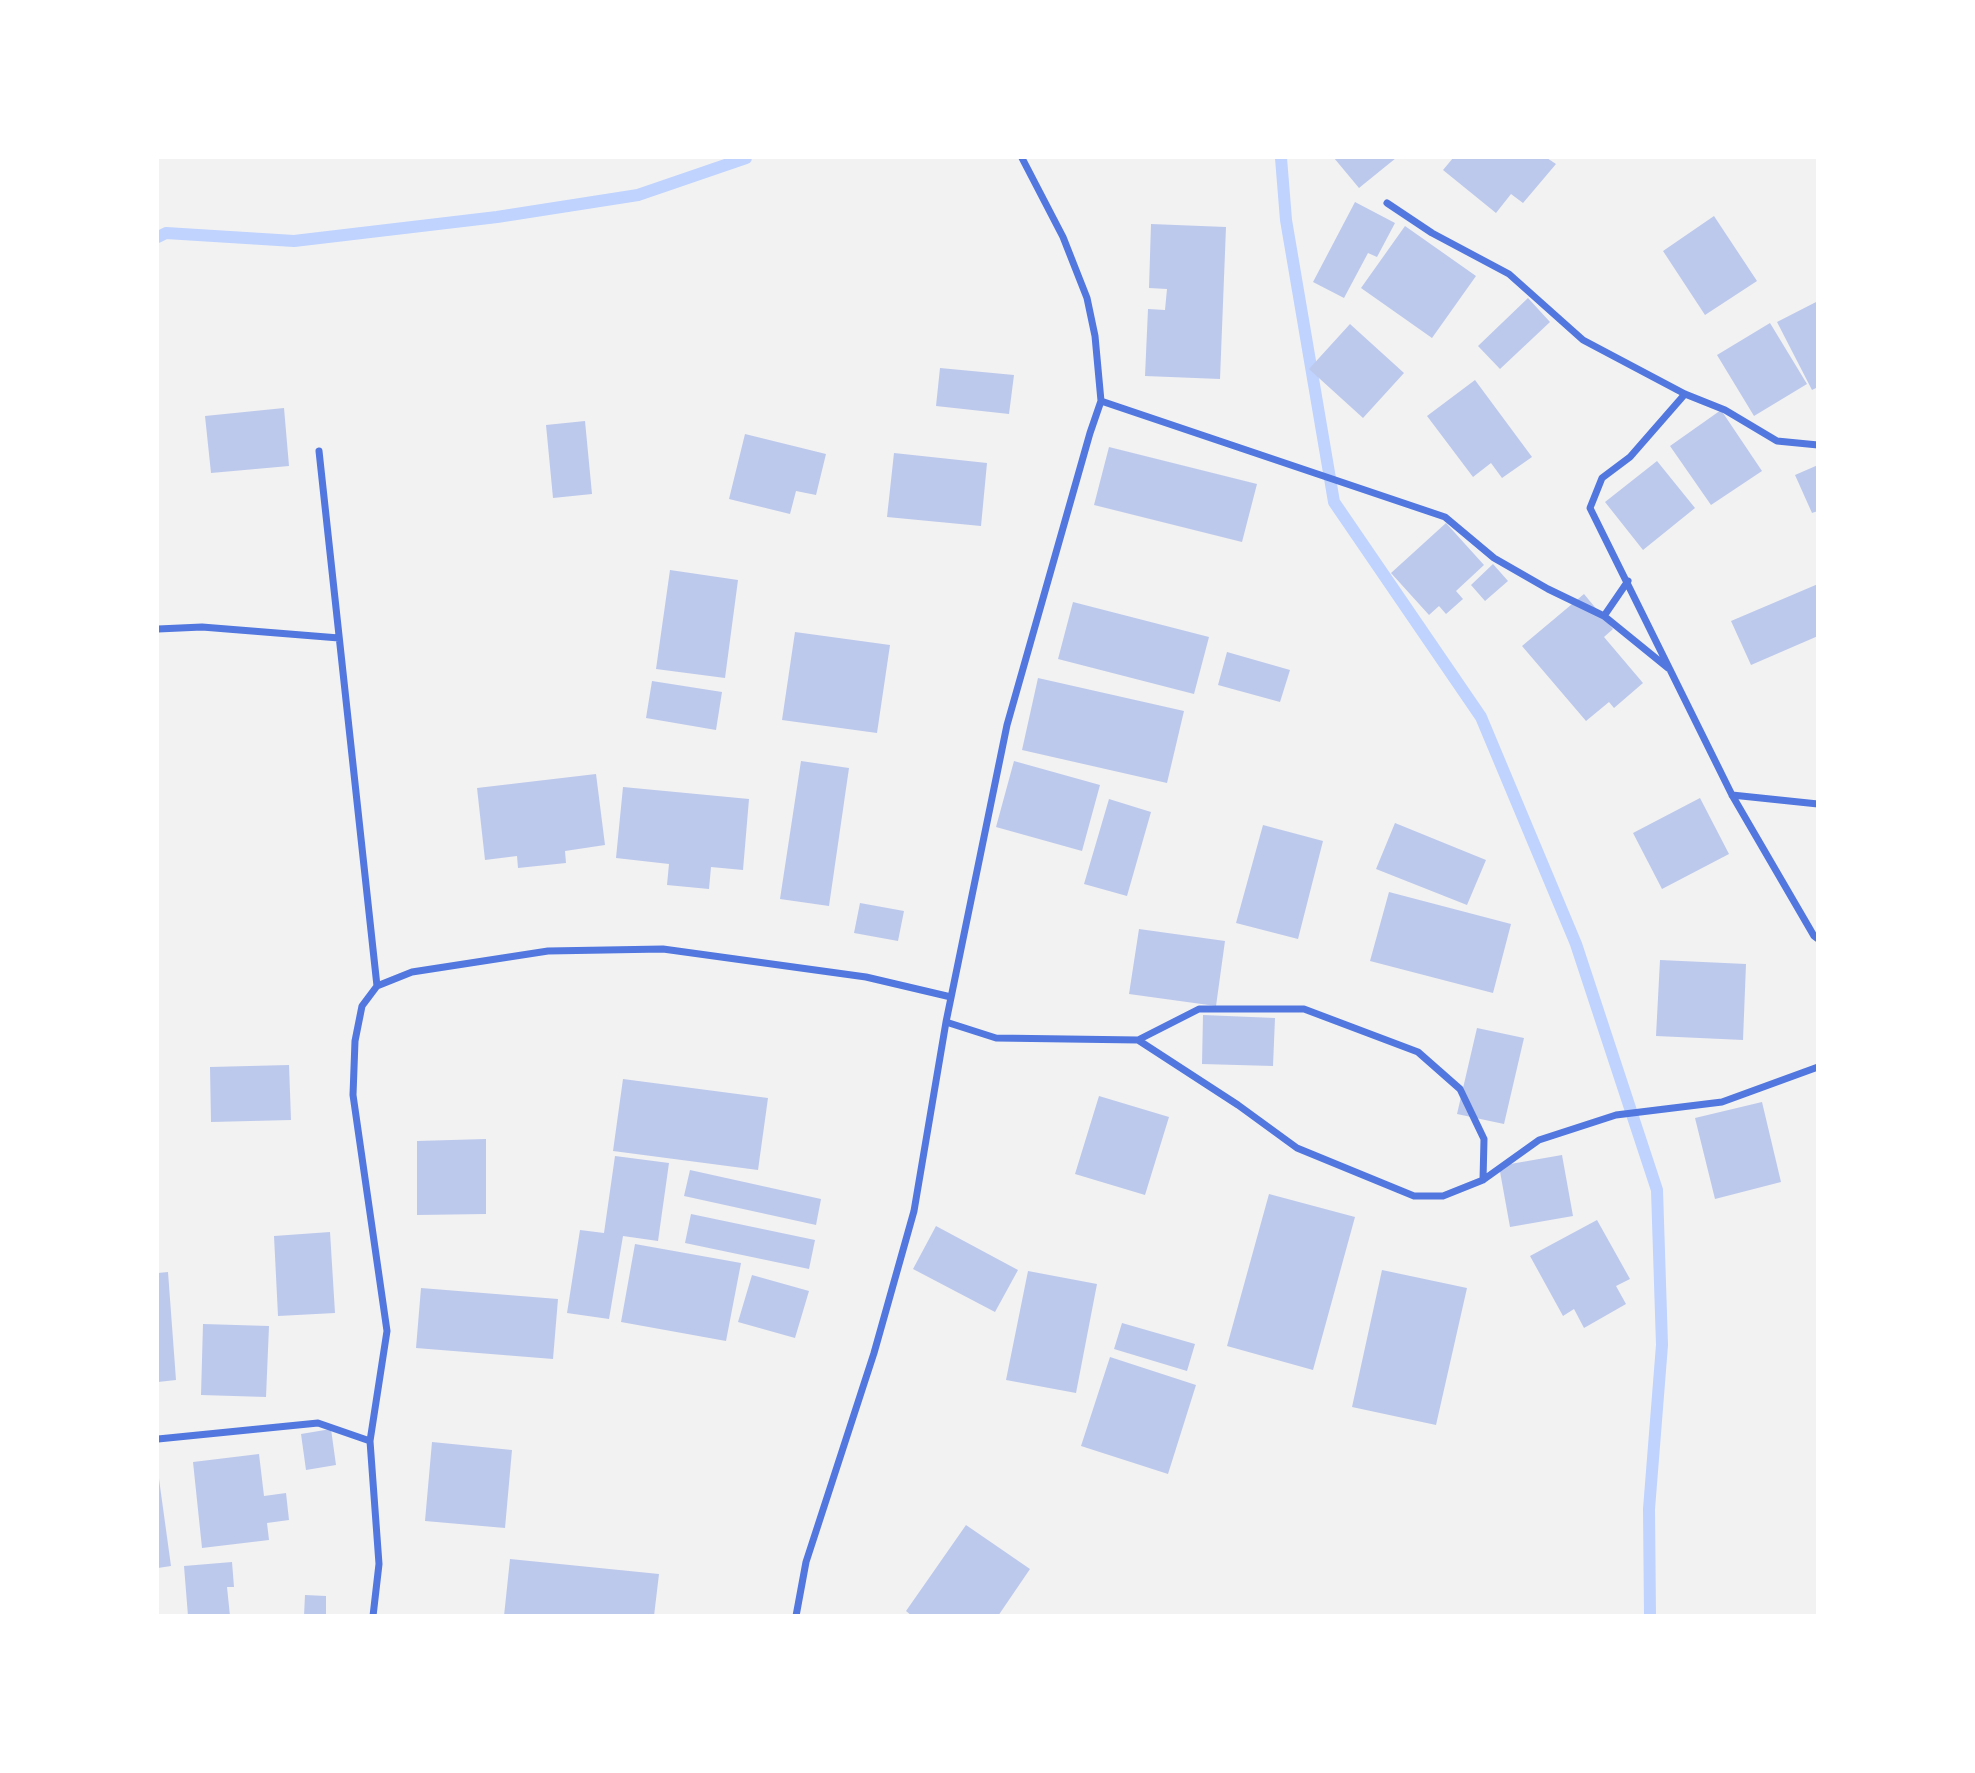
<!DOCTYPE html>
<style>
body{margin:0}
#map{position:relative;width:1975px;height:1773px;overflow:hidden;background:#f2f2f2;font-family:"Fira Sans",sans-serif}
canvas{display:block}
.frame{position:absolute;inset:0;border:159px solid #fff;pointer-events:none}
</style>
<div id="map">
<canvas width="1975" height="1773"></canvas>
<div class="frame"></div>
</div>
<script>
const ctx = document.querySelector('canvas').getContext('2d');
ctx.lineJoin = 'round';
const shape = rows => new Path2D(rows.map(r => 'M' + r).join(''));
function trace(path, color, width, dash) { ctx.strokeStyle = color; ctx.lineWidth = width; ctx.lineCap = dash ? 'butt' : 'round'; ctx.setLineDash(dash || []); ctx.stroke(path); }
function fillPath(path, color) { ctx.fillStyle = color; ctx.fill(path, 'evenodd'); }
const stream = shape([
 [1281,158,1286,220,1334,502,1481,717,1576,944,1657,1190,1662,1345,1649,1509,1650,1616],
 [158,237,166,233,294,241,497,217,638,195,746,158]
]);
const building = shape([
 [1334,158,1396,158,1359,188],
 [1453,158,1547,158,1556,164,1523,203,1511,194,1496,213,1443,170],
 [1355,202,1395,223,1377,257,1368,253,1344,298,1313,282],
 [1714,216,1757,281,1705,315,1663,251],
 [1151,224,1226,227,1220,379,1145,376,1148,309,1165,310,1167,289,1149,288],
 [1405,226,1476,276,1432,338,1361,288],
 [1528,298,1550,322,1500,369,1478,346],
 [1818,301,1818,387,1812,390,1777,322],
 [1770,323,1807,384,1754,416,1717,355],
 [1350,324,1404,373,1363,418,1309,369],
 [940,368,1014,375,1009,414,936,406],
 [1475,380,1532,457,1502,478,1491,463,1473,477,1427,416],
 [284,408,289,466,211,473,205,416],
 [1721,410,1762,471,1711,505,1670,446],
 [585,421,592,494,553,498,546,425],
 [745,434,826,454,816,495,796,491,790,514,729,499],
 [1109,447,1257,484,1242,542,1094,505],
 [894,453,987,463,981,526,887,517],
 [1657,461,1695,508,1643,550,1605,502],
 [1818,465,1818,511,1812,513,1795,475],
 [1446,523,1484,565,1456,591,1463,599,1446,614,1439,606,1429,615,1391,573],
 [1493,564,1508,581,1485,601,1471,585],
 [670,570,738,580,725,678,656,669],
 [1818,584,1818,636,1751,665,1731,621],
 [1584,594,1613,629,1604,637,1643,683,1614,708,1609,702,1586,721,1522,646],
 [1073,602,1209,637,1194,694,1058,659],
 [795,632,890,645,877,733,782,720],
 [1227,652,1290,670,1280,702,1218,685],
 [1038,678,1184,711,1167,783,1022,750],
 [652,681,722,692,716,730,646,718],
 [801,761,849,768,829,906,780,899],
 [1014,761,1100,785,1082,851,996,827],
 [596,774,605,845,565,851,566,863,518,868,517,856,485,860,477,788],
 [623,787,749,799,743,870,711,867,709,889,667,885,669,864,616,858],
 [1700,798,1729,854,1662,889,1633,833],
 [1109,799,1151,812,1127,896,1084,884],
 [1395,823,1486,860,1467,905,1376,869],
 [1263,825,1323,841,1298,939,1236,923],
 [1389,892,1511,924,1493,993,1370,961],
 [860,903,904,911,898,941,854,933],
 [1139,929,1225,941,1216,1006,1129,994],
 [1660,960,1746,964,1743,1040,1656,1036],
 [1203,1015,1275,1018,1273,1066,1202,1064],
 [1477,1028,1524,1038,1504,1124,1457,1114],
 [289,1065,291,1120,211,1122,210,1067],
 [623,1079,768,1098,758,1170,613,1151],
 [1099,1096,1169,1117,1145,1195,1075,1174],
 [1762,1102,1781,1182,1715,1199,1695,1118],
 [486,1139,486,1214,417,1215,417,1141],
 [1562,1155,1573,1216,1510,1227,1499,1166],
 [615,1156,669,1163,658,1241,623,1236,609,1319,567,1313,580,1230,604,1233],
 [690,1170,821,1199,816,1225,684,1196],
 [1269,1194,1355,1217,1313,1370,1227,1346],
 [691,1214,815,1240,809,1269,685,1243],
 [1597,1220,1630,1279,1616,1286,1626,1304,1584,1328,1574,1309,1563,1316,1530,1256],
 [936,1226,1018,1270,995,1312,913,1269],
 [330,1232,335,1313,278,1316,274,1236],
 [635,1244,741,1263,726,1341,621,1322],
 [1382,1270,1467,1288,1436,1425,1352,1407],
 [1028,1271,1097,1284,1076,1393,1006,1380],
 [168,1272,176,1380,158,1382,158,1273],
 [752,1275,809,1291,795,1338,738,1322],
 [421,1288,558,1299,553,1359,416,1348],
 [1122,1323,1195,1344,1187,1371,1114,1349],
 [203,1324,269,1326,266,1397,201,1395],
 [1110,1357,1196,1385,1168,1474,1081,1446],
 [331,1429,336,1465,306,1470,301,1434],
 [432,1442,512,1450,505,1528,425,1521],
 [259,1454,264,1496,286,1493,289,1520,267,1523,269,1540,202,1548,193,1462],
 [159,1479,171,1566,158,1568,158,1480],
 [966,1525,1030,1569,998,1616,912,1616,906,1611],
 [510,1559,659,1574,654,1616,504,1616],
 [232,1562,234,1587,227,1587,230,1616,188,1616,184,1566],
 [305,1595,326,1596,326,1616,304,1616]
]);
const minor = shape([
 [1387,203,1432,233,1509,274,1583,340,1685,394,1725,410,1777,441,1818,445],
 [1685,394,1630,457,1602,478,1590,508,1732,795,1814,936,1818,939],
 [1101,401,1445,517,1494,558,1548,589,1604,616,1668,668],
 [319,451,377,986],
 [1604,616,1628,581],
 [158,629,202,627,339,638],
 [1732,795,1818,804],
 [946,1022,996,1038,1138,1040,1238,1105,1297,1148,1414,1196,1443,1196,1483,1180,1539,1140,1616,1115,1722,1102,1818,1067],
 [1138,1040,1199,1009,1304,1009,1418,1052,1460,1089,1484,1139,1483,1180],
 [158,1439,318,1423,370,1441],
 [373,1616,379,1564,370,1441,387,1331,353,1095,355,1041,362,1006,377,986,412,972,548,951,663,949,866,977,951,997],
 [796,1616,806,1562,874,1353,914,1211,946,1022,1007,725,1090,433,1101,401,1095,336,1087,298,1063,237,1022,158]
]);
trace(stream, '#bfd3fe', 12);
fillPath(building, '#bdc9ec');
trace(minor, '#5277de', 7);
</script>
